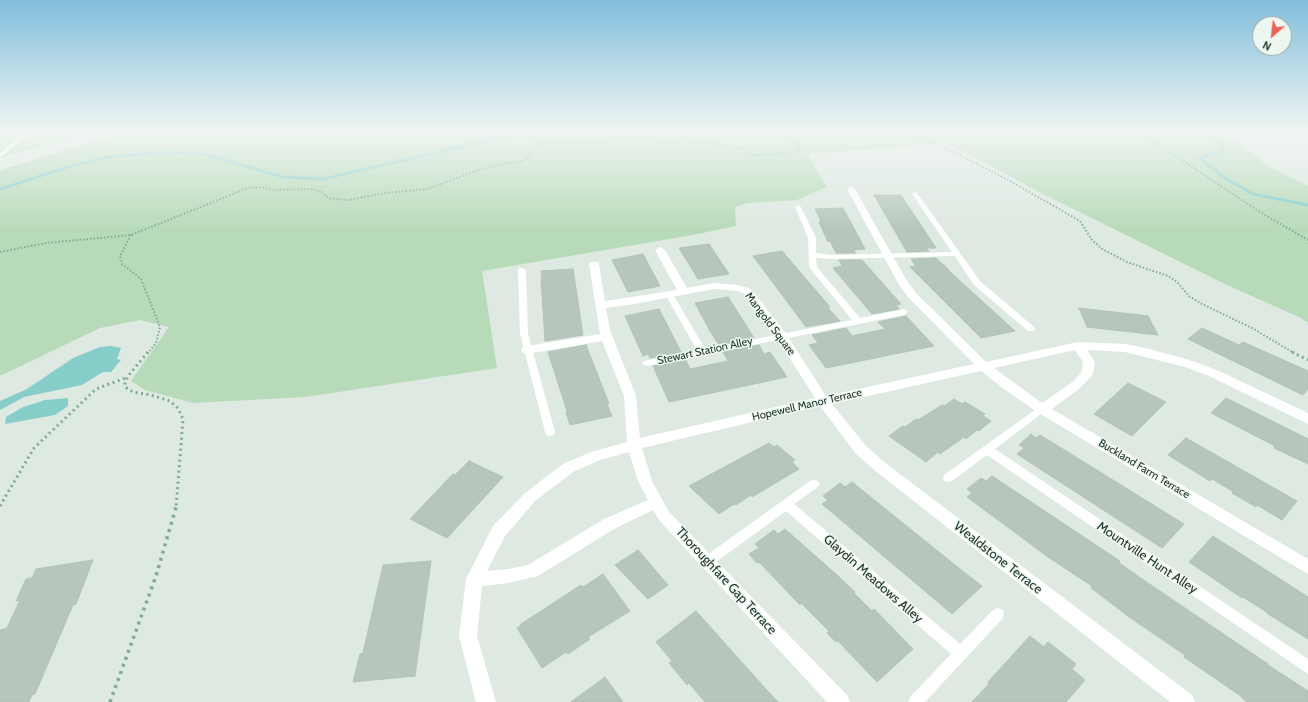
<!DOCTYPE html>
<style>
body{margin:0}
#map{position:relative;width:1308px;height:702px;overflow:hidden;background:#dee9e2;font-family:Cabin,sans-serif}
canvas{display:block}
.north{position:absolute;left:1252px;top:16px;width:40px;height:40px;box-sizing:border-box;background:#eef6f0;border:1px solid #9caaa2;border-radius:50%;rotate:208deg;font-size:11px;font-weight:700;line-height:16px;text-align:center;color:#20382d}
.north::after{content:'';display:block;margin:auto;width:14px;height:18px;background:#ec6058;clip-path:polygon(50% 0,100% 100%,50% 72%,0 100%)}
</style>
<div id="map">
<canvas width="1308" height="702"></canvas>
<div class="north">N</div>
</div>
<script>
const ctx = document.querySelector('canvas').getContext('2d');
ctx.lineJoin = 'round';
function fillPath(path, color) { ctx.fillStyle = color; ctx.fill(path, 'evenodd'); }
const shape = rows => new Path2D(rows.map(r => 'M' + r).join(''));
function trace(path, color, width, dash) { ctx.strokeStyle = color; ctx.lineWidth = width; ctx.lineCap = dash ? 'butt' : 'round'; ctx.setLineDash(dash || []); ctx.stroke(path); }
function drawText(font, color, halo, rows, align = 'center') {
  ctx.font = font + ' Cabin,sans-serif'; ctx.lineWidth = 3; ctx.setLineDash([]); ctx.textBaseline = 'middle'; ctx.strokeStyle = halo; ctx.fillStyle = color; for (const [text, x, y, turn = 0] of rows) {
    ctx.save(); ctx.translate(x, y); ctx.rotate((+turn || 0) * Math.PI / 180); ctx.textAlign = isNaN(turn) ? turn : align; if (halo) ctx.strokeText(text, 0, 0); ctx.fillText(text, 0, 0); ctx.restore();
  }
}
const green = shape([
 [0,132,92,132,0,158],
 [124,132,1224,132,1270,167,1308,186,1308,323,1301,318,1225,284,1041,193,948,143,807,154,827,187,797,200,747,203,735,207,736,226,693,235,482,271,497,368,305,397,193,403,145,390,131,381,169,327,140,320,100,328,0,376,0,170]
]);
const water = shape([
 [111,346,121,348,117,359,121,360,111,372,103,372,82,385,24,397,0,410,0,401,27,389,73,358,100,347],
 [68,398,68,406,55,415,5,424,6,417,23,407,45,400]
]);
const stream = shape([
 [692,132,702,132],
 [1201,132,1222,145,1223,149,1201,158,1210,167,1230,181,1253,194,1308,205],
 [0,189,71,166,109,157,160,152,200,153,283,177,323,179,524,132]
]);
const building = shape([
 [874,195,901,195,936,248,926,248,929,251,907,252,874,195],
 [843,208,865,249,853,250,856,253,836,253,830,241,828,242,819,222,821,221,815,209,843,208],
 [709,244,729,274,698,279,679,248,709,244],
 [782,251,830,307,828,308,840,321,806,327,753,256,782,251],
 [643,254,660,286,628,292,612,260,643,254],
 [936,258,949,270,948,270,1015,331,981,338,910,267,916,266,911,259,936,258],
 [839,260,862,260,901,304,896,305,899,309,872,314,833,268,842,266,839,260],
 [573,269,583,335,545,341,541,279,542,279,541,271,573,269],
 [728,297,744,322,754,338,719,345,710,331,695,303,728,297],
 [1079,308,1148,316,1158,335,1087,327,1079,308],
 [659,309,681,352,650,358,648,354,643,356,625,316,659,309],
 [906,316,934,346,826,368,809,345,818,343,812,335,846,328,852,336,885,329,878,322,906,316],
 [1202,328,1239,345,1243,342,1308,371,1308,389,1303,395,1188,339,1202,328],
 [586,345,609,404,607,404,612,416,570,425,566,412,567,411,548,352,586,345],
 [759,345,764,354,770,352,787,377,669,402,653,366,686,360,690,369,728,361,723,352,759,345],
 [1128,383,1166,402,1132,436,1094,414,1128,383],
 [1226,398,1308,439,1308,464,1274,448,1275,446,1211,413,1226,398],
 [954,399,962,404,965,402,985,414,983,416,991,421,979,431,977,430,966,439,964,437,940,454,938,452,926,462,889,436,903,426,905,427,916,419,918,420,942,405,944,406,954,399],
 [1031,434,1036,438,1040,435,1058,446,1184,524,1162,548,1017,454,1024,448,1019,445,1031,434],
 [1186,438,1297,501,1282,520,1257,505,1256,507,1232,493,1234,492,1212,479,1210,481,1168,455,1186,438],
 [769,443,774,447,777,445,795,460,792,462,799,469,752,497,751,495,736,505,734,504,719,514,689,486,769,443],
 [469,461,503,477,447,538,410,519,453,474,455,475,469,461],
 [992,476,1120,561,1118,562,1142,579,1268,664,1268,665,1308,691,1308,702,1247,702,1242,698,1242,697,1184,657,1185,655,1132,619,1091,588,1092,586,1048,557,967,497,972,493,967,489,981,478,986,481,992,476],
 [852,482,960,569,982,586,952,614,822,504,828,500,823,496,840,483,845,487,852,482],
 [785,529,837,575,855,592,854,593,872,611,874,609,913,649,877,682,838,641,836,642,827,633,829,631,801,603,800,605,759,562,757,563,749,554,759,548,755,544,774,530,778,534,785,529],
 [1213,536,1308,597,1308,639,1268,614,1268,613,1243,597,1242,598,1189,562,1213,536],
 [638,550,668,585,648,599,615,565,638,550],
 [93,560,76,604,73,605,35,694,32,695,29,702,0,702,0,630,7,628,20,600,16,601,26,579,32,578,36,569,93,560],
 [431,561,415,676,353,682,360,654,363,653,383,565,431,561],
 [603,574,630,611,588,637,590,639,568,654,566,652,542,668,517,628,521,625,521,624,581,585,583,587,603,574],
 [696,611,764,687,778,702,705,702,689,683,687,685,669,663,672,661,656,642,696,611],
 [1030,636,1044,647,1048,642,1076,664,1072,669,1085,680,1066,702,972,702,989,684,988,682,1030,636],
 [605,677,623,702,571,702,605,677]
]);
const pathFar2 = shape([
 [914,132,919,137,958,154,1010,181,1080,221,1092,240,1102,249,1127,262,1168,276,1177,282,1189,296,1200,303,1252,328,1294,353],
 [1139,132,1260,212,1308,240],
 [533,133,535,140,539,143],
 [131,235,120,256,122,264,141,279,160,327,156,343,148,353],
 [0,252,46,243,131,235,248,188,261,187,273,190,311,189,322,192,328,198,348,200,385,193,427,189,484,168,526,160,539,143,572,140,593,144,610,141,622,136,661,141,692,140,747,150,753,155,777,154,800,150,797,144,789,138,795,132]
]);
const pathFar1 = shape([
 [148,352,128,376,125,382,125,387,133,392,151,395,170,401,178,408,183,419,176,508],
 [1292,352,1308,360],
 [0,506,34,448,96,389,128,377]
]);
const path = shape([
 [110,702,156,576,176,507]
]);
const lane = shape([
 [25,132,31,132,0,158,0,153,25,132],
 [915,192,917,193,980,281,1034,327,1035,329,1034,331,1028,331,974,285,955,256,833,259,816,258,817,267,860,318,904,309,908,312,904,315,647,366,644,365,642,363,644,361,697,350,665,294,669,292,673,294,705,349,852,320,809,267,808,238,795,207,798,205,801,207,816,238,816,253,833,255,952,252,912,194,915,192],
 [519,268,522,268,526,270,528,334,555,432,554,435,550,436,546,435,545,432,520,334,518,270,519,268],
 [1042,406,1045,407,1047,409,1045,411,995,449,1308,659,1308,674,987,455,952,481,948,482,944,481,943,478,944,475,1039,407,1042,406],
 [814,480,818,481,820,484,818,487,794,504,960,644,993,610,998,608,1003,610,1004,614,1003,618,925,702,908,702,910,697,951,654,786,511,712,565,708,566,704,565,702,561,704,557,810,481,814,480]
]);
const street = shape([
 [851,186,855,189,907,281,916,293,986,362,1078,342,1125,344,1146,348,1193,361,1219,371,1308,413,1308,424,1211,377,1185,367,1125,352,1087,350,1095,362,1093,374,1079,389,1052,409,1308,559,1308,574,1037,412,1004,389,981,371,832,404,866,446,888,465,1192,695,1195,702,1170,702,878,473,856,454,820,406,642,448,652,481,669,512,847,695,850,702,827,702,659,520,653,510,614,529,538,576,509,583,482,586,477,636,496,702,476,702,459,636,466,579,493,526,525,493,563,464,591,452,627,442,624,396,602,341,527,354,523,353,521,350,523,347,527,346,600,334,589,264,590,262,598,262,599,264,605,301,677,290,655,250,660,247,665,250,687,288,714,283,738,285,751,289,785,332,826,396,974,364,908,297,898,283,847,189,851,186],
 [714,289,737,291,743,293,776,337,815,398,640,438,636,396,610,330,606,308,634,304,714,289],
 [1075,350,1083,362,1081,373,1071,383,1042,403,994,368,1075,350],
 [629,452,638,481,648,500,604,519,528,565,509,569,487,571,505,536,535,501,573,472,600,460,629,452]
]);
const streetNames = [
 ["Mangold Square",770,324,53],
 ["Stewart Station Alley",705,351,-12],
 ["Hopewell Manor Terrace",807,405,-13],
 ["Buckland Farm Terrace",1144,469,31]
];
const nearStreetnames = [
 ["Wealdstone Terrace",998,558,38],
 ["Mountville Hunt Alley",1147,558,34],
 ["Glaydin Meadows Alley",873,579,41],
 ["Thoroughfare Gap Terrace",726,581,47]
];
fillPath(green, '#b7dab9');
fillPath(water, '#87cdca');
trace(stream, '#87cdca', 3);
fillPath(building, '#b6c6bd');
trace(building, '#b1c2b7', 1);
trace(pathFar2, '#7fab95', 2, [1.5, 2]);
trace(pathFar1, '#7fab95', 3, [2, 3.5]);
trace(path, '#7fab95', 3.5, [3, 4.5]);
fillPath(lane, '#fff');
fillPath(street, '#fff');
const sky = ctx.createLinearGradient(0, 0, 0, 230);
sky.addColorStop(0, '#81bedc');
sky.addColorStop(0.57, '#f0f5f2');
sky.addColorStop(1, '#f0f5f200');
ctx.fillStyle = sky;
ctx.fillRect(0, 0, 1308, 230);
drawText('11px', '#20382d', '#eef6f0', streetNames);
drawText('13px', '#20382d', '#eef6f0', nearStreetnames);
</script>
